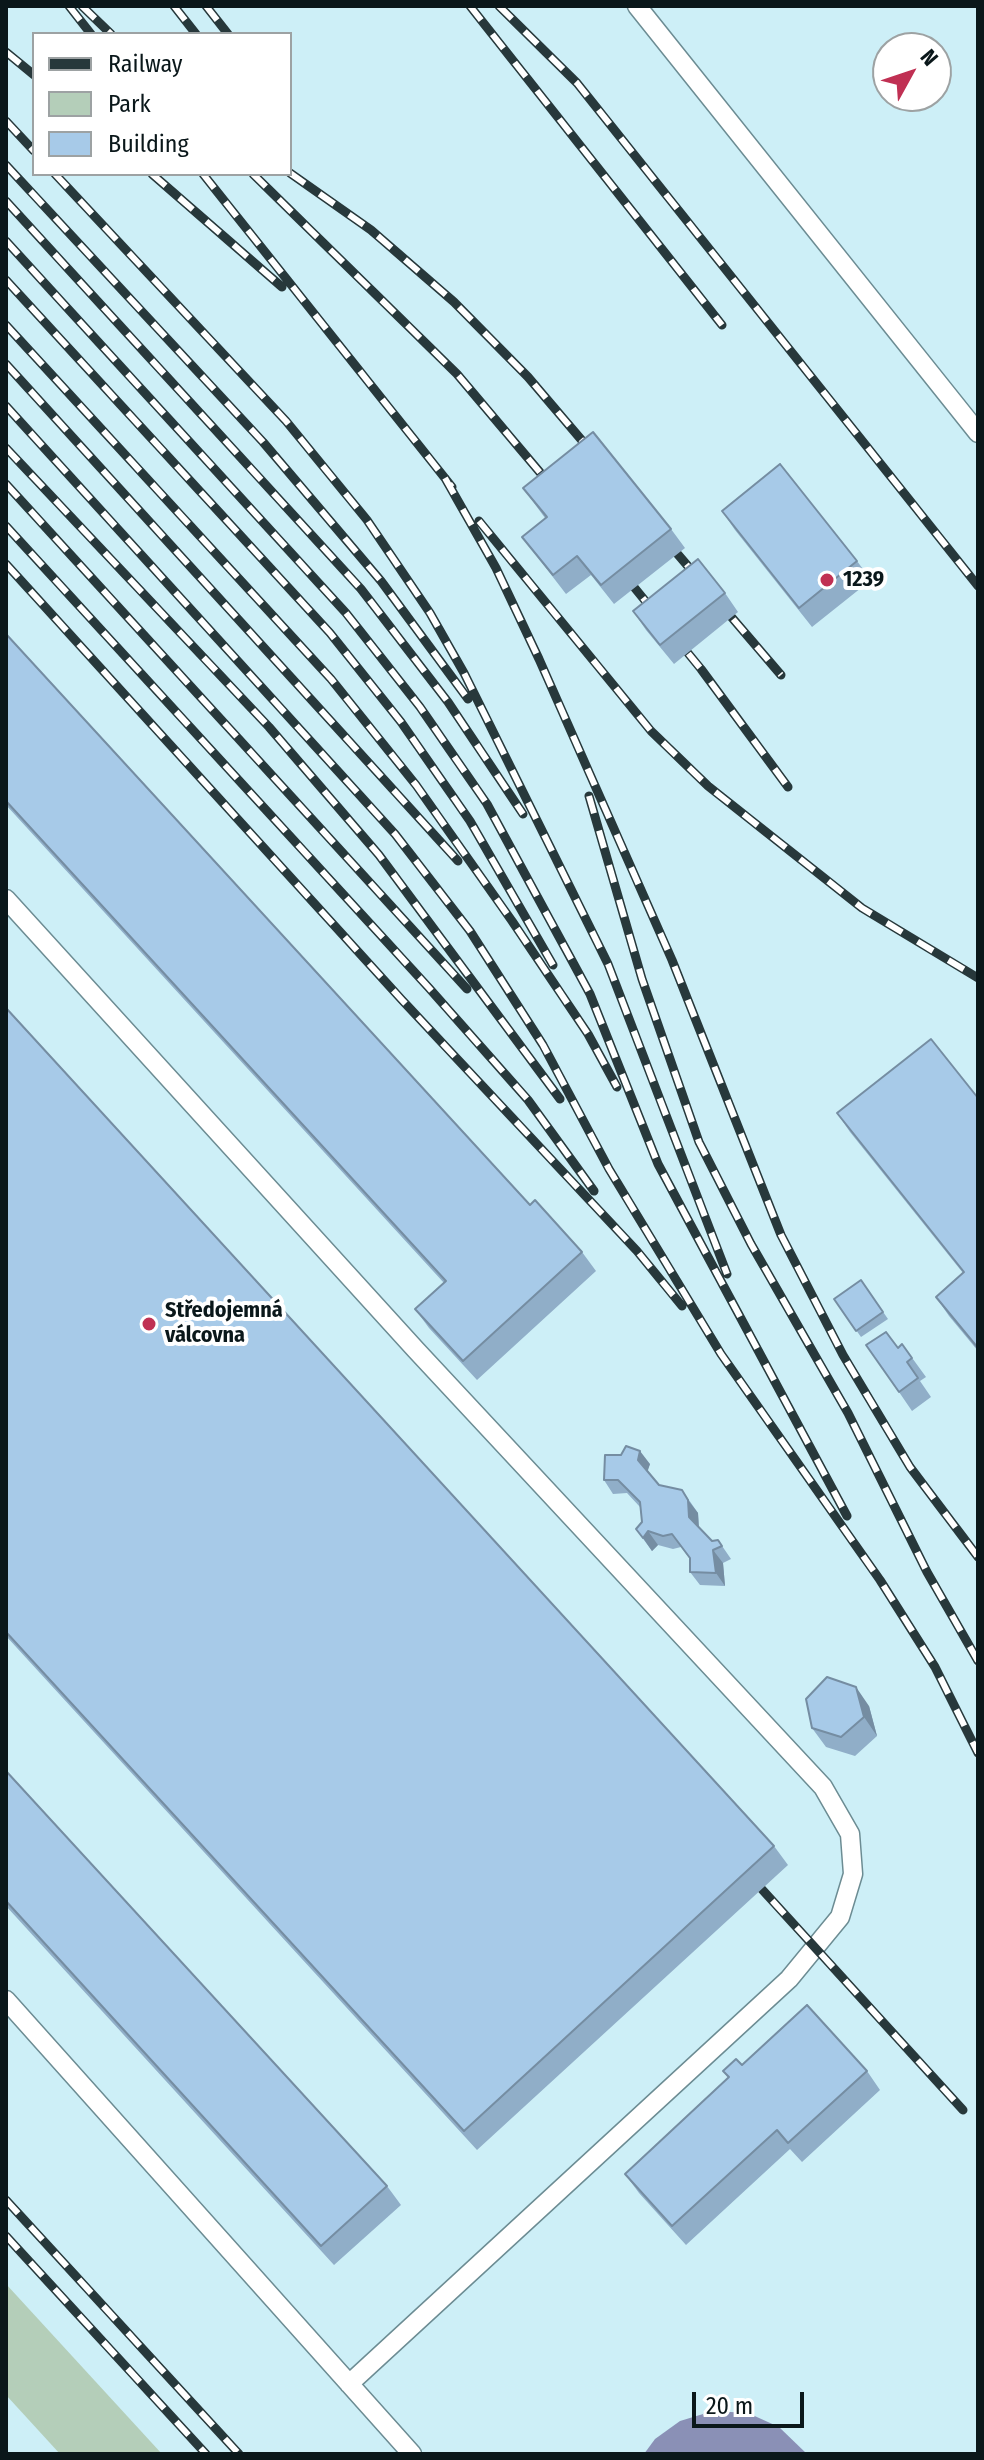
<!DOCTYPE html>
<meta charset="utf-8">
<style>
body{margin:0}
#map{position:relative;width:984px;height:2460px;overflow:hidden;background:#cdeff7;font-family:"Fira Sans Condensed",sans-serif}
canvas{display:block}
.frame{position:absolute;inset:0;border:8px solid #0a171a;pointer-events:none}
.legend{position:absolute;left:32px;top:32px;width:260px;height:144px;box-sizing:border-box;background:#fff;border:2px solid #9da2a3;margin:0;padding:10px 14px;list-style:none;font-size:24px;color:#0a171a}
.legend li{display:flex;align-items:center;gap:16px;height:40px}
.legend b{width:40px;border:2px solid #9da2a3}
.north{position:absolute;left:872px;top:32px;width:80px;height:80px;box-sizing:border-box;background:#fff;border:2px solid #9da2a3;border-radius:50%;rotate:50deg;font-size:22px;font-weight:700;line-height:32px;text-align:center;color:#0a171a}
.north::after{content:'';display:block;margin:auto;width:28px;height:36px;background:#c03053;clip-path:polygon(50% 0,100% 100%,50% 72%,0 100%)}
.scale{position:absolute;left:692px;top:2392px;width:112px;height:36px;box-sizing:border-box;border:4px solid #0a171a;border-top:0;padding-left:10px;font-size:24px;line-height:28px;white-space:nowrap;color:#0a171a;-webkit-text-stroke:6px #fff;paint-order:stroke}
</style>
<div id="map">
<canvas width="984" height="2460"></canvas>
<div class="frame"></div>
<ul class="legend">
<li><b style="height:10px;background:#27383b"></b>Railway</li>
<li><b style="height:22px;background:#b4ceb9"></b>Park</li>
<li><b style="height:22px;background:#a7cae8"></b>Building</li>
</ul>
<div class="north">N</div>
<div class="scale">20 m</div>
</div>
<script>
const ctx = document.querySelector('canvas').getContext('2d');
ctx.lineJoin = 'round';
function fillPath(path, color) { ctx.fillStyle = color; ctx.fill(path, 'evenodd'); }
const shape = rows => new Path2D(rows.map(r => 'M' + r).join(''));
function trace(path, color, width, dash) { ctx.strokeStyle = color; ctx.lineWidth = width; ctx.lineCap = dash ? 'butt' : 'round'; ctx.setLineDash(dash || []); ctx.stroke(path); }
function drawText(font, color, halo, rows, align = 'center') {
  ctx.font = font + ' "Fira Sans Condensed",sans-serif'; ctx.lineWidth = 8; ctx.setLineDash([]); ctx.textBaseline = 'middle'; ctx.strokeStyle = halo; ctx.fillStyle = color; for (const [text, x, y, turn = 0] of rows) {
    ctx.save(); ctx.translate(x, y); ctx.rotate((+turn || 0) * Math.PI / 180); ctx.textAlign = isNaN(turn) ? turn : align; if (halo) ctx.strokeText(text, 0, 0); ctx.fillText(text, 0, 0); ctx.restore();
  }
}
const green = shape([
 [6,2284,162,2454,60,2454,6,2395]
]);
const water = shape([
 [713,2411,748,2413,779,2427,807,2454,644,2454,655,2439,680,2421]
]);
const service = shape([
 [637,6,978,433],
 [6,899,416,1350,823,1787,850,1834,853,1874,840,1917,789,1979,349,2384],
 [6,2000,412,2454]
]);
const rail = shape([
 [69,6,91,34],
 [82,6,111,34],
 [174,6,196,34],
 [206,6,228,34],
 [470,6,722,325],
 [499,6,577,83,978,586],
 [6,52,34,75],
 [6,121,34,151],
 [6,165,263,442,381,581,468,699],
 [290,173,371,230,454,302,528,377,596,457],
 [55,174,286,421,367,520,430,613,464,673,608,964,727,1274],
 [152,174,282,287],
 [203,174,452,487],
 [253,174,457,374,554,489],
 [6,201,361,589,448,702,523,814],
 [6,241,346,613,420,707,487,804,590,994,658,1164,847,1516],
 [6,280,330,633,401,722,470,821,553,965],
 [6,325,331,679,416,785,512,921,588,1034,617,1087],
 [6,364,458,861],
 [6,406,395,834,470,931,543,1045,609,1169,721,1354,880,1580,935,1667,978,1753],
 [6,448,269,727,379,855,560,1099],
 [445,478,496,568,539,659,672,960,781,1235,843,1355,910,1467,978,1557],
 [6,484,467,989],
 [479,521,651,731,708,786,862,908,978,978],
 [6,526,429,988,528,1100,594,1191],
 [663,537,781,675],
 [6,564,402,1000,637,1251,682,1306],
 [620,570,701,669,788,787],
 [589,796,642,979,699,1142,751,1244,848,1413,927,1572,978,1661],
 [748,1874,963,2110],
 [6,2200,239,2454],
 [6,2236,206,2454]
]);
const wall = shape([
 [523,488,671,529,685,548,614,604,591,575,566,594,522,537,545,518],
 [722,511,857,561,871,580,812,627,735,530],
 [725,593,738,612,674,664,646,630,633,611],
 [6,634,530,1205,582,1252,596,1271,477,1380,429,1328,415,1309,444,1283,6,805],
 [6,1008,774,1846,788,1865,477,2150,6,1636],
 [978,1098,978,1351,949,1316,936,1297,963,1273,850,1132,837,1113],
 [861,1280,888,1319,861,1337,834,1299],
 [902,1344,926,1377,920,1381,931,1397,912,1411,899,1392,898,1348],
 [621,1455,650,1464,647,1471,659,1485,682,1490,698,1513,699,1527,712,1541,718,1540,731,1559,723,1563,725,1586,700,1585,690,1572,690,1559,681,1547,673,1549,658,1545,652,1551,636,1529,642,1522,640,1507,627,1493,613,1494,604,1480],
 [869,1706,877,1736,855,1756,826,1747,812,1728],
 [6,1771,387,2186,401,2205,334,2265,6,1906],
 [742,2065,867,2071,880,2090,802,2162,790,2149,686,2245,639,2193,625,2174,728,2078,723,2071]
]);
const shadedWall = shape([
 [640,1451,650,1464,647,1473,638,1460],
 [688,1500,698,1513,699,1531,689,1517],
 [648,1531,658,1545,652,1551,643,1538],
 [713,1550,723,1563,725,1586,716,1573],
 [856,1687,869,1706,877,1736,864,1717]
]);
const building = shape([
 [593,432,671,529,601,585,577,556,553,575,522,537,547,517,523,488,593,432],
 [780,464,857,561,799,608,722,511,780,464],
 [698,559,725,593,660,645,633,611,698,559],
 [6,634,530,1205,535,1200,582,1252,463,1361,415,1309,446,1281,6,801,6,634],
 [6,1008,774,1846,464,2131,6,1632,6,1008],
 [931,1039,978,1098,978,1348,936,1297,964,1272,837,1113,931,1039],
 [861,1280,883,1312,856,1331,834,1299,861,1280],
 [886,1332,898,1348,902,1344,912,1358,907,1362,918,1378,899,1392,866,1345,886,1332],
 [626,1446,640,1451,638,1460,659,1485,682,1490,688,1500,689,1517,712,1541,718,1540,722,1546,713,1550,716,1573,690,1572,690,1558,672,1534,663,1536,648,1531,643,1538,636,1529,642,1522,640,1502,618,1480,604,1480,605,1455,621,1455,626,1446],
 [827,1677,856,1687,864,1717,841,1737,812,1728,806,1699,827,1677],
 [6,1771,387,2186,321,2246,6,1901,6,1771],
 [807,2005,867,2071,788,2143,777,2130,672,2226,625,2174,729,2077,723,2071,736,2059,742,2065,807,2005]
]);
const markers = [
 [827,580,8,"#c03053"],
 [149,1324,8,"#c03053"]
];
const poiNames = [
 ["1239",843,580],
 ["Středojemná",165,1311],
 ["válcovna",165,1336]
];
fillPath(green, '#b4ceb9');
fillPath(water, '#8a90b6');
trace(service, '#6c8c93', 21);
trace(service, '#fff', 18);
trace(rail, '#27383b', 9);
trace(rail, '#fff', 6, [18]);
fillPath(wall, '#90aec8');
fillPath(shadedWall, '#758da2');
fillPath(building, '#a7cae8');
trace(building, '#758da2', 2);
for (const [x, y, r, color] of markers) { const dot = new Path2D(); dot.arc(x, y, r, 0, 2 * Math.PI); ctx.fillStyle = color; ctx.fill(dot); trace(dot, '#fff', 3); }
drawText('bold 22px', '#0a171a', '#fff', poiNames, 'left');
</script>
